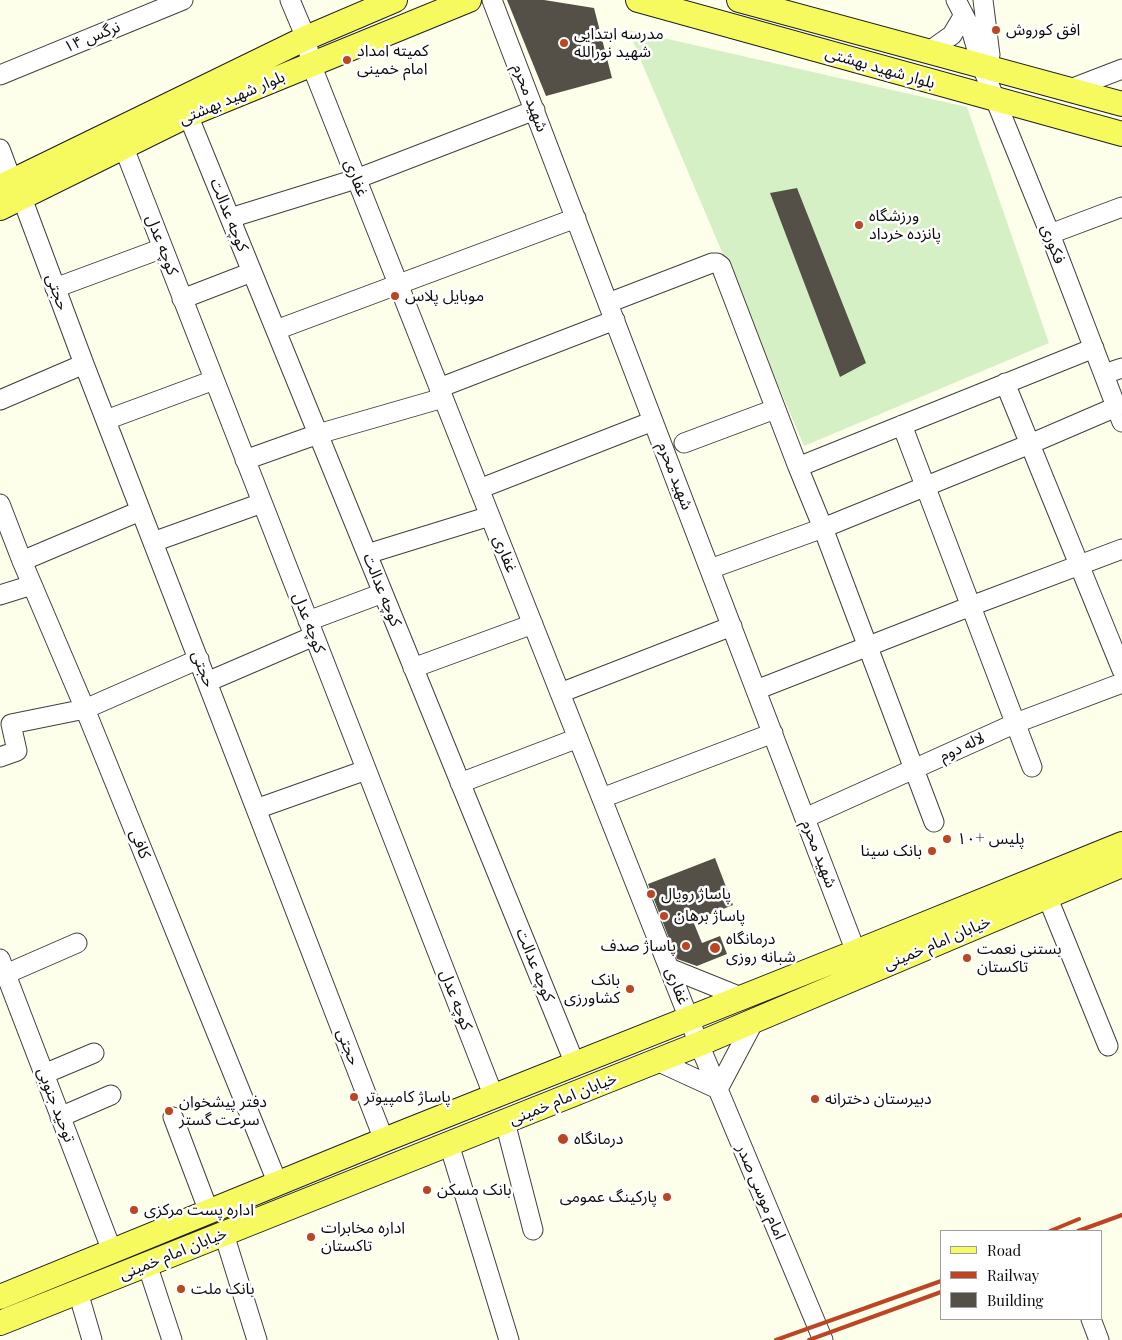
<!DOCTYPE html>
<meta charset="utf-8">
<style>
body{margin:0}
#map{position:relative;width:1122px;height:1340px;overflow:hidden;background:#feffea;font-family:"Playfair Display",serif}
canvas{display:block}
.legend{position:absolute;left:940px;top:1230px;width:162px;height:90px;box-sizing:border-box;background:#fff;border:1px solid #9e9e9e;margin:0;padding:6px 9px;list-style:none;font-size:15px;color:#0c0c0c}
.legend li{display:flex;align-items:center;gap:10px;height:25px}
.legend b{width:25px;border:1px solid #9e9e9e}
</style>
<div id="map">
<canvas width="1122" height="1340"></canvas>
<ul class="legend">
<li><b style="height:6px;background:#f6fa5f"></b>Road</li>
<li><b style="height:6px;background:#bc4523"></b>Railway</li>
<li><b style="height:14px;background:#545048"></b>Building</li>
</ul>
</div>
<script>
const ctx = document.querySelector('canvas').getContext('2d');
ctx.lineJoin = 'round';
function fillPath(path, color) { ctx.fillStyle = color; ctx.fill(path, 'evenodd'); }
const shape = rows => new Path2D(rows.map(r => 'M' + r).join(''));
function trace(path, color, width, dash) { ctx.strokeStyle = color; ctx.lineWidth = width; ctx.lineCap = dash ? 'butt' : 'round'; ctx.setLineDash(dash || []); ctx.stroke(path); }
function drawText(font, color, halo, rows, align = 'center') {
  ctx.font = font + ' "Playfair Display","Noto Sans Arabic",serif'; ctx.lineWidth = 5; ctx.setLineDash([]); ctx.textBaseline = 'middle'; ctx.strokeStyle = halo; ctx.fillStyle = color; for (const [text, x, y, turn = 0] of rows) {
    ctx.save(); ctx.translate(x, y); ctx.rotate((+turn || 0) * Math.PI / 180); ctx.textAlign = isNaN(turn) ? turn : align; if (halo) ctx.strokeText(text, 0, 0); ctx.fillText(text, 0, 0); ctx.restore();
  }
}
const pitch = shape([
 [628,30,967,107,1049,343,804,446]
]);
const building = shape([
 [507,0,544,0,594,8,612,78,546,96],
 [797,188,866,363,840,377,770,193],
 [715,858,733,905,693,921,702,943,720,936,727,954,697,966,677,959,648,884]
]);
const minor = shape([
 [290,0,306,38,311,64,699,1044,823,1340],
 [492,0,856,952],
 [956,0,971,29,982,67,1050,234,1122,422],
 [928,52,952,35,964,15],
 [982,66,990,55,983,0],
 [0,75,183,0],
 [1070,89,1122,69],
 [188,115,575,1064],
 [124,148,494,1097],
 [0,149,12,181],
 [22,198,84,364,384,1140],
 [230,218,356,179,535,110],
 [1050,234,1122,207],
 [55,288,163,248],
 [182,299,252,272],
 [608,303,712,263,717,263,721,266,798,467,823,528,934,822],
 [276,330,576,218],
 [1104,374,1122,368],
 [1005,383,1122,670],
 [439,388,615,320],
 [0,400,84,364],
 [106,420,214,380],
 [902,425,1032,767],
 [684,443,775,409],
 [245,460,318,434,443,398],
 [798,467,1094,348],
 [479,489,653,421],
 [0,504,22,561,85,709,278,1184],
 [153,542,262,503],
 [367,554,490,516],
 [22,561,140,511],
 [710,569,823,528,1030,444,1116,407],
 [0,595,32,585],
 [308,621,383,593],
 [413,668,533,624],
 [207,682,314,636],
 [756,690,971,606,1122,549],
 [560,693,732,626],
 [0,757,17,751,11,724,85,709,199,659],
 [460,783,578,738],
 [602,798,773,733],
 [256,809,366,770],
 [805,818,1016,723,1122,683],
 [1047,896,1108,1046],
 [0,959,112,1251],
 [669,968,741,997],
 [6,974,77,943],
 [657,1061,718,1089,754,1021],
 [44,1074,94,1053],
 [60,1117,111,1095],
 [173,1117,209,1212],
 [505,1122,533,1230],
 [449,1144,509,1340],
 [224,1234,257,1340],
 [147,1264,172,1340],
 [78,1292,92,1340],
 [1091,1319,1099,1340]
]);
const major = shape([
 [638,0,1122,134],
 [739,0,1122,104],
 [0,187,306,38,395,0],
 [0,208,188,115,469,0],
 [0,1297,384,1140,856,952,1122,844],
 [0,1323,699,1044,1122,865]
]);
const rail = shape([
 [1050,1231,1079,1219],
 [1078,1231,1122,1215],
 [776,1340,941,1281],
 [809,1340,941,1292]
]);
const markers = [
 [996,30,5,"#bc4523"],
 [564,43,5,"#bc4523"],
 [347,60,5,"#bc4523"],
 [859,225,5,"#bc4523"],
 [395,296,5,"#bc4523"],
 [947,839,5,"#bc4523"],
 [932,851,5,"#bc4523"],
 [651,894,5,"#bc4523"],
 [664,916,5,"#bc4523"],
 [686,946,5,"#bc4523"],
 [715,948,6,"#bc4523"],
 [967,958,5,"#bc4523"],
 [630,989,5,"#bc4523"],
 [354,1097,5,"#bc4523"],
 [815,1099,5,"#bc4523"],
 [169,1111,5,"#bc4523"],
 [563,1139,6,"#bc4523"],
 [427,1190,5,"#bc4523"],
 [667,1197,5,"#bc4523"],
 [134,1210,5,"#bc4523"],
 [311,1237,5,"#bc4523"],
 [181,1289,5,"#bc4523"]
];
const poiNames = [
 ["افق کوروش",1006,30],
 ["مدرسه ابتدایی",574,34],
 ["شهید نورالله",574,52],
 ["کمیته امداد",357,51],
 ["امام خمینی",357,69],
 ["ورزشگاه",869,216],
 ["پانزده خرداد",869,234],
 ["موبایل پلاس",405,296],
 ["پلیس +۱۰",957,839],
 ["بانک سینا",922,851,"right"],
 ["پاساژ رویال",661,894],
 ["پاساژ برهان",674,916],
 ["درمانگاه",726,939],
 ["شبانه روزی",726,957],
 ["پاساژ صدف",676,946,"right"],
 ["بستنی نعمت",977,949],
 ["تاکستان",977,967],
 ["بانک",620,980,"right"],
 ["کشاورزی",620,998,"right"],
 ["پاساژ کامپیوتر",364,1097],
 ["دبیرستان دخترانه",825,1099],
 ["دفتر پیشخوان",179,1102],
 ["سرعت گستر",179,1120],
 ["درمانگاه",574,1139],
 ["بانک مسکن",437,1190],
 ["پارکینگ عمومی",657,1197,"right"],
 ["اداره پست مرکزی",144,1210],
 ["اداره مخابرات",321,1228],
 ["تاکستان",321,1246],
 ["بانک ملت",191,1289]
];
const streetNames = [
 ["نرگس ۱۴",92,37,-22],
 ["بلوار شهید بهشتی",880,68,16],
 ["بلوار شهید بهشتی",232,98,-23],
 ["شهید محرم",530,98,69],
 ["غفاری",356,178,68],
 ["کوچه عدالت",229,215,68],
 ["فکوری",1053,244,69],
 ["کوچه عدل",162,245,69],
 ["حجتی",57,292,70],
 ["شهید محرم",675,476,69],
 ["غفاری",505,554,68],
 ["کوچه عدالت",382,590,68],
 ["کوچه عدل",309,623,69],
 ["حجتی",203,669,69],
 ["لاله دوم",962,747,-25],
 ["کافی",140,844,68],
 ["شهید محرم",819,854,69],
 ["خیابان امام خمینی",937,943,-23],
 ["کوچه عدالت",535,965,68],
 ["غفاری",677,986,68],
 ["کوچه عدل",456,1000,69],
 ["حجتی",348,1047,69],
 ["خیابان امام خمینی",563,1099,-22],
 ["توحید جنوبی",56,1105,69],
 ["امام موسی صدر",761,1192,67],
 ["خیابان امام خمینی",173,1254,-22]
];
fillPath(pitch, '#d6f0c6');
fillPath(building, '#545048');
trace(minor, '#3f3f3f', 21);
trace(major, '#1d1d1d', 26);
trace(minor, '#fff', 19);
trace(major, '#f6fa5f', 24);
trace(rail, '#bc4523', 4);
for (const [x, y, r, color] of markers) { const dot = new Path2D(); dot.arc(x, y, r, 0, 2 * Math.PI); ctx.fillStyle = color; ctx.fill(dot); trace(dot, '#fff', 2); }
drawText('16px', '#0c0c0c', '#fff', poiNames, 'left');
drawText('16px', '#0c0c0c', '#fff', streetNames);
</script>
